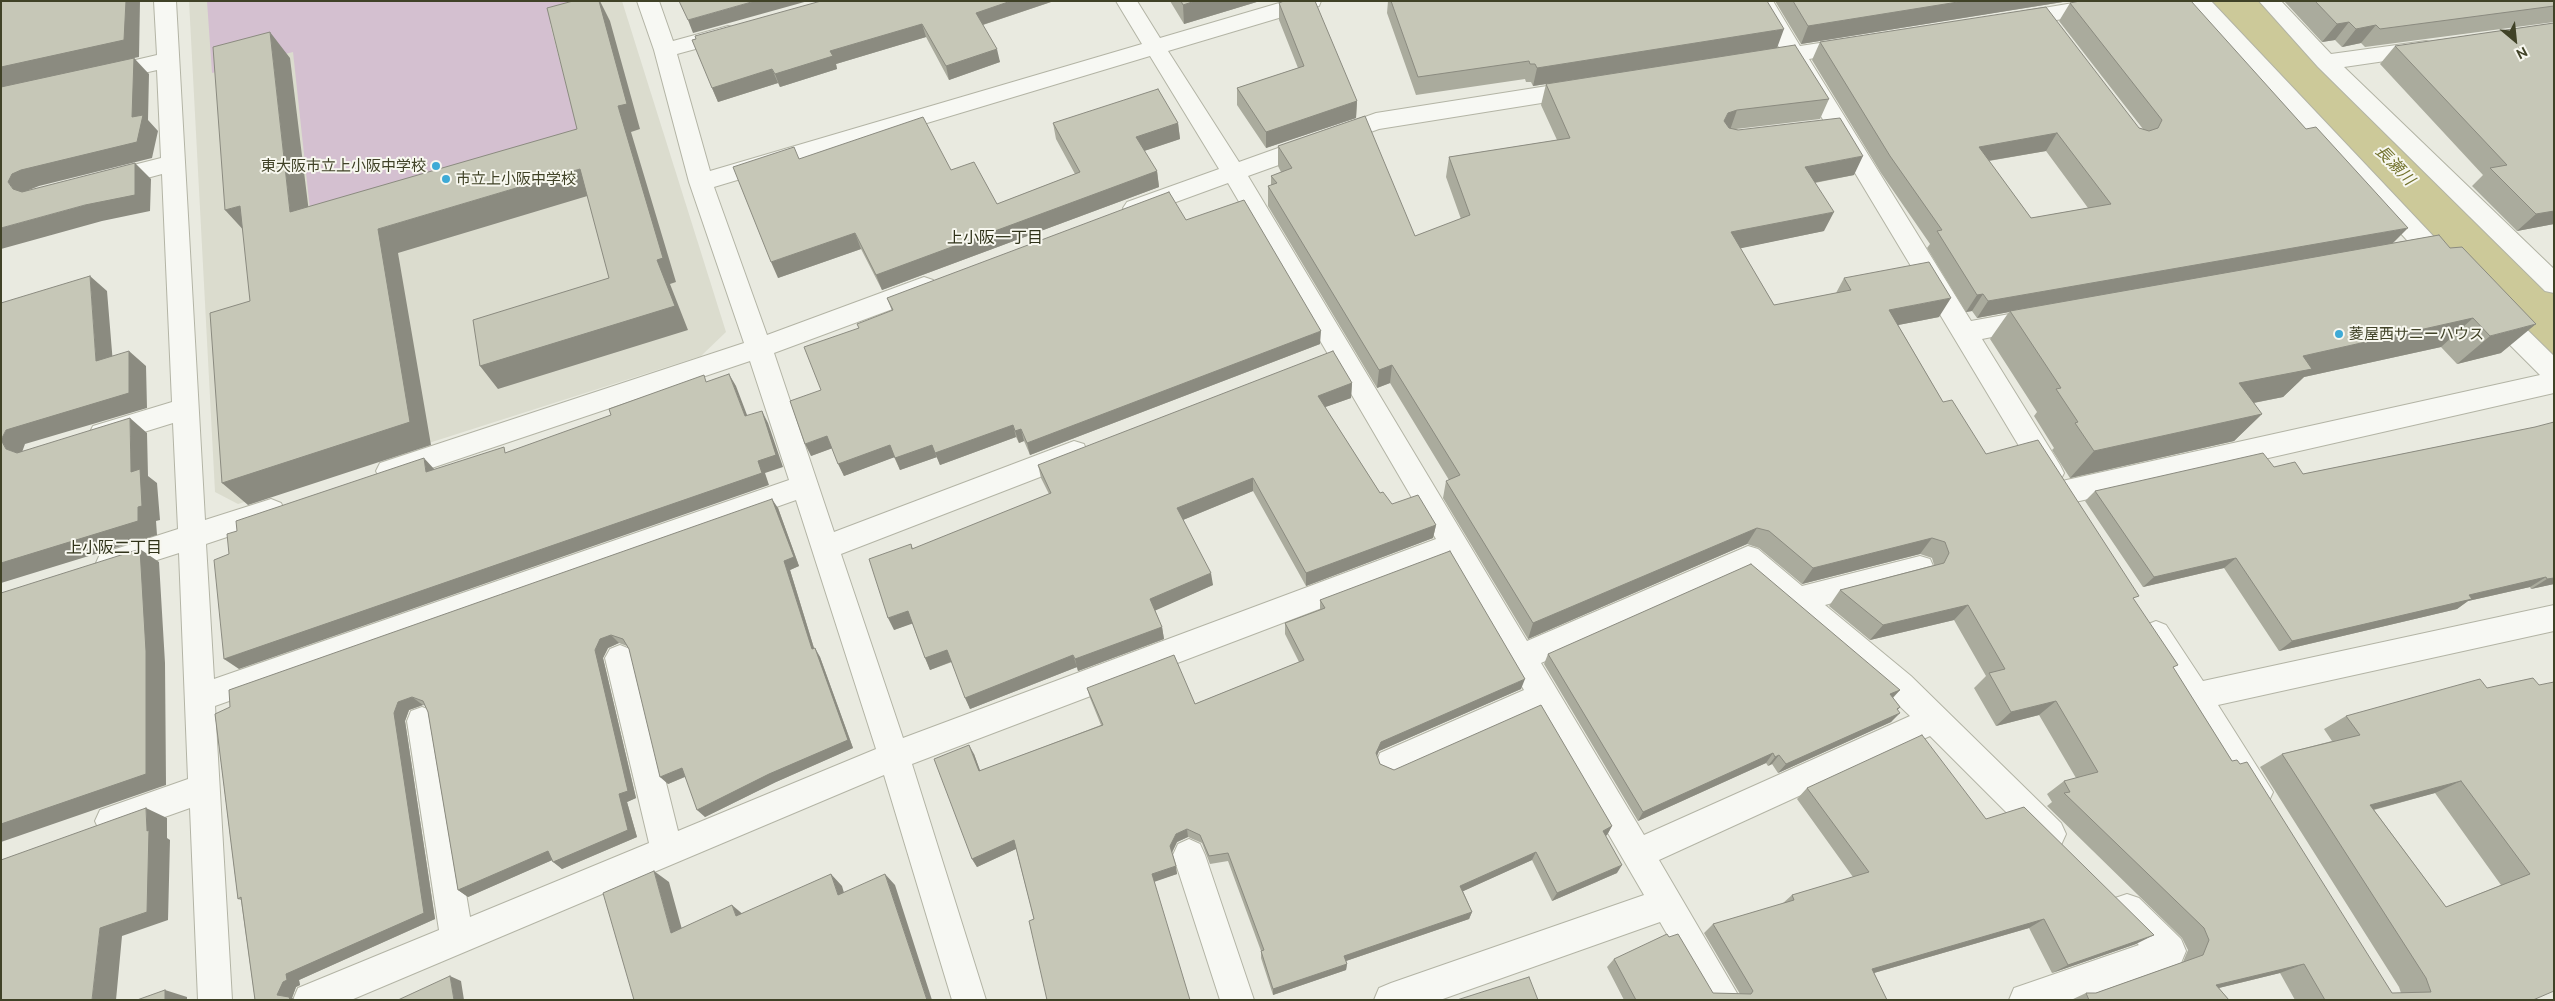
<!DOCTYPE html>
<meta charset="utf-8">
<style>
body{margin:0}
#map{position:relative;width:2555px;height:1001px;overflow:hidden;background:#e9eae0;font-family:Ubuntu,sans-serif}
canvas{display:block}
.frame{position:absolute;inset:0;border:2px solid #404227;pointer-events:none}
.north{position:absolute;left:2490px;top:15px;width:50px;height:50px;-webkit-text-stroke:4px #f7f7ef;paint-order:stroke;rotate:152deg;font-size:14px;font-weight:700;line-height:20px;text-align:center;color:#404227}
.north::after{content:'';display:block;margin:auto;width:18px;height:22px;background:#404227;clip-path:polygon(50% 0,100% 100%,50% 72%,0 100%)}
</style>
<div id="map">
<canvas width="2555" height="1001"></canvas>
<div class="frame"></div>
<div class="north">N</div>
</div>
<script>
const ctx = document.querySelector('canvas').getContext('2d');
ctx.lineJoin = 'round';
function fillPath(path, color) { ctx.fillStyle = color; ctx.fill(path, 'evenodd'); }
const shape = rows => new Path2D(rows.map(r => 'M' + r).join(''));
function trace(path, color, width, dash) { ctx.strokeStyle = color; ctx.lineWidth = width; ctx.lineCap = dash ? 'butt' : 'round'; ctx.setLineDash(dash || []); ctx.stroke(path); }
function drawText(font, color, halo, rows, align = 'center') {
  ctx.font = font + ' Ubuntu,"Noto Sans JP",sans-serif'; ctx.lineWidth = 4; ctx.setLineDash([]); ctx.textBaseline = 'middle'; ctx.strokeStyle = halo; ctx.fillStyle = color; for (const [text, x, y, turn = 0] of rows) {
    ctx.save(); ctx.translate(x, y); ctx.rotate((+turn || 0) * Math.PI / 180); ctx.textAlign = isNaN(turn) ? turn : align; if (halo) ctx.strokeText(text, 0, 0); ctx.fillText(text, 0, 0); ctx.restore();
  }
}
const built = shape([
 [189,1,622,1,726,332,701,356,238,504,215,492]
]);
const green = shape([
 [207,1,584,1,587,14,550,24,581,142,311,219,293,52,212,73]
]);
const river = shape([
 [2204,1,2273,1,2319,50,2554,280,2554,358,2527,349,2273,82,2213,16,2204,1]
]);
const minor = shape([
 [154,1,176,1,205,520,271,499,281,503,285,511,281,519,206,544,214,679,789,480,750,361,390,482,380,479,376,471,380,463,744,343,689,182,654,50,637,1,659,1,673,41,728,26,736,28,739,33,736,38,677,54,710,171,1142,44,1116,1,1137,1,1160,38,1286,1,1321,1,1319,6,1168,51,1239,162,1376,113,1579,81,1587,84,1590,89,1587,94,1579,97,1379,129,1248,176,1527,641,1748,546,1758,549,1802,586,1920,556,1930,559,1934,568,1930,577,1825,605,1911,676,2061,823,2066,834,2061,845,2050,849,2039,845,1930,736,1659,860,1741,1000,1705,1000,1660,922,1440,1000,1374,1000,1379,988,1391,983,1644,895,1538,713,1391,778,1380,773,1376,763,1380,753,1524,690,1448,560,912,764,986,1000,952,1000,884,775,351,1000,293,1000,298,988,439,930,407,721,411,711,422,707,433,711,437,721,470,917,649,843,605,658,610,649,620,645,630,649,635,658,678,831,876,749,796,500,215,706,232,1000,198,1000,190,808,111,836,100,832,95,821,100,810,188,779,179,553,110,575,100,572,96,563,100,554,178,529,173,423,102,445,93,442,89,434,93,426,172,402,162,174,106,189,98,186,94,180,98,174,161,158,157,70,105,82,97,79,94,74,97,69,157,55,154,1],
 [1150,56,1219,169,1127,202,1123,208,1127,214,1135,217,1228,183,1436,539,903,738,841,554,1084,460,1087,452,1084,444,1074,441,834,532,774,353,933,294,936,287,933,280,924,277,767,335,714,187,1150,56],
 [1745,573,1889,696,1910,716,1644,835,1541,663,1745,573],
 [1752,1,1773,1,1800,46,1853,38,1861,40,1864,45,1861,50,1809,59,1971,321,2037,309,2046,312,2050,319,2046,326,1982,339,2060,465,2064,473,2060,481,2050,484,2040,481,1789,63,1765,66,1757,64,1754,59,1757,54,1780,49,1752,1],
 [2085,1,2139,1,2137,6,2129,8,2014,27,2006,25,2003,20,2006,15,2014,13,2085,1],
 [2189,1,2211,1,2454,258,2457,265,2454,272,2445,274,2436,272,2189,1],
 [2259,1,2281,1,2331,54,2426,41,2434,43,2437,48,2434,53,2426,55,2344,67,2554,269,2554,293,2545,291,2318,67,2259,1],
 [2492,301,2501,304,2554,356,2554,393,2062,505,2052,501,2048,493,2052,485,2062,481,2540,375,2483,318,2479,311,2483,304,2492,301],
 [2554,605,2554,631,2218,705,2273,792,2268,803,2257,807,2246,803,2141,634,2146,625,2156,621,2166,625,2203,681,2554,605],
 [1189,839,1200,844,1205,855,1254,1000,1220,1000,1173,855,1178,844,1189,839],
 [2127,894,2139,898,2181,939,2186,951,2181,963,2076,1000,2009,1000,2014,988,2139,945,2115,922,2111,910,2115,898,2127,894]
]);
const wall = shape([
 [821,1,1054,1,983,25,1000,62,949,80,926,37,836,64,837,69,780,87,778,83,718,102,712,88],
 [1170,1,1260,1,1184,24],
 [1388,1,1767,1,1777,48,1829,99,1820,119,1736,129,1854,175,1815,183,1824,231,1740,248,1774,305,1836,293,1844,278,1939,317,1898,325,1943,402,1986,454,2134,600,2174,669,2232,761,2392,993,2401,993,2399,987,2260,767,2282,754,2332,741,2324,729,2346,716,2487,688,2533,678,2533,1000,2295,1000,2280,973,2219,988,2229,1000,2071,1000,2086,993,2096,993,2183,962,2188,950,2182,938,2047,806,2052,802,2047,794,2064,781,2076,778,2039,715,1996,726,1974,688,1986,676,1954,620,1870,640,1829,606,1840,590,1934,565,1932,558,1920,554,1802,584,1759,548,1747,544,1528,639,1443,498,1446,481,1449,480,1390,383,1377,388,1268,206,1268,186,1271,185,1271,176,1281,172,1278,166,1278,146,1415,236,1461,219,1446,177,1449,157,1557,140,1541,105,1546,84,1750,52,1533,86,1531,82,1526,82,1525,79,1416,95,1387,13],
 [2435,793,2501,885,2446,907,2374,810],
 [1775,1,2069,1,1801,44],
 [2284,1,2554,1,2554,22,2365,47,2361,43,2342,47,2335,40,2322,42],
 [1279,3,1357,101,1356,118,1266,148,1237,105,1237,88,1298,68,1279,20],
 [2070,3,2393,243,2439,235,2501,353,2457,364,2441,347,2304,377,2283,397,2254,403,2262,414,2234,441,2070,478,2052,450,2054,448,2034,416,2037,412,1990,339,2009,312,1977,318,1972,311,1966,312,1927,248,1930,244,1881,173,1812,60,1820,42,2143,129,2059,21],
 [2046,151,2088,208,2031,218,1989,161],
 [2554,23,2554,224,2517,231,2472,186,2483,175,2380,64,2395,46],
 [1053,123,1178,123,1180,139,1144,151,1157,171,1159,187,882,290,861,249,778,278,799,159,951,170,997,204,1075,174,1056,139],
 [1186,220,1320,344,1030,455,1024,441,1019,443,1016,437,940,465,937,457,900,470,894,457,844,476,832,448,811,456,821,390,859,328,892,311,887,298],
 [1352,383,1351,398,1325,407,1380,493,1392,504,1436,525,1433,538,1306,586,1253,491,1183,520,1213,585,1155,610,1162,627,1164,639,1078,671,1077,667,970,709,952,662,930,670,912,623,894,630,911,544,913,549,1049,494,1041,478,1038,465],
 [2535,427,2554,584,2531,589,2530,587,2468,601,2457,609,2279,651,2224,568,2143,587,2085,501,2095,491,2274,467,2303,474],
 [778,508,799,566,790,570,814,648,820,657,853,748,776,782,705,817,685,777,668,784,629,649,627,646,619,643,608,648,603,658,636,798,627,802,637,837,562,869,552,860,468,897,458,890,428,712,426,706,423,705,409,710,405,721,435,919,299,980,300,985,296,987,292,998,255,1000,241,900,238,899,215,714],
 [1320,600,1521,689,1379,751,1377,756,1380,764,1394,770,1612,826,1607,835,1606,836,1617,873,1552,901,1532,860,1463,891,1472,912,1469,919,1346,961,1347,964,1346,970,1273,995,1261,958,1261,951,1228,861,1210,864,1202,843,1188,837,1177,842,1172,853,1177,874,1034,919,1016,849,977,867,972,859,974,754,980,771,1101,725,1090,698,1087,688,1195,704,1299,662,1285,634,1285,623,1320,610],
 [1548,654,1900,690,1893,698,1900,707,1898,709,1891,722,1778,773,1772,764,1768,766,1766,763,1638,821,1544,664],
 [1807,788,1986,819,2136,944,2052,973,2029,928,1874,973,1887,1000,1624,1000,1607,967,1614,959,1713,993,1740,994,1704,933,1713,924,1782,904,1792,895,1853,877,1797,799]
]);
const shadedWall = shape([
 [126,1,140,1,139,57,134,58,149,74,148,120,158,131,152,158,39,186,29,190,25,198,13,189,8,182,1,87,1,67],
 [599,1,600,1,610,21,640,129,631,132,676,282,670,284,688,330,498,389,480,366,657,260,618,106],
 [755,1,808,1,693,33,688,20],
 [1011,1,1054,1,979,26,976,13],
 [1195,1,1260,1,1184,24,1183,5],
 [1964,1,2069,1,1801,44,1808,26],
 [2349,22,2335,40,2322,42,2337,24],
 [922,24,926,37,836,64,837,69,780,87,775,74,830,51],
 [2376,25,2361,43,2342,47,2356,29],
 [1784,29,1777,48,1533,86,1537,68],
 [270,32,290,58,312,237,290,212],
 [997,49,1000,62,949,80,946,66],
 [772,69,778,83,718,102,712,88],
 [1357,101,1356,118,1266,148,1266,132],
 [1737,110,1730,130,1724,121,1728,113],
 [1178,123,1180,139,1138,153,1136,137],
 [2057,133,2046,151,1969,164,1979,147],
 [1863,156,1854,175,1796,186,1805,167],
 [135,163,151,179,150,211,102,221,1,249,1,228,85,205],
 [580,169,594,194,398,253,431,445,248,505,222,483,378,229],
 [1157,171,1159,187,882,290,876,275],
 [240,206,248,235,225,210],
 [2554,211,2554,224,2517,231,2536,214],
 [1834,212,1824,231,1723,252,1731,232],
 [2408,228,2391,245,2010,311,2009,312,1977,318,1988,301],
 [855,233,861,249,778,278,771,262],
 [90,276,107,291,114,376,96,361],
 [1983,294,1972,311,1966,312,1977,295],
 [1951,298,1939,317,1878,329,1889,310],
 [2473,318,2441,347,2304,377,2283,397,2212,411,2239,383,2303,356],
 [2536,324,2501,353,2457,364,2490,336],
 [1321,331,1320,344,1030,455,1027,443],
 [129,351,146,366,147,408,25,444,21,455,6,449,1,440,6,430],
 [1392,365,1390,383,1377,388,1379,370],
 [729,374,736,386,752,428,745,416],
 [1352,383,1351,398,1317,410,1318,396],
 [762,411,768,423,783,467,765,473,769,485,239,669,224,659,758,461],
 [2262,414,2234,441,2070,478,2094,451],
 [130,418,147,433,148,476,157,483,160,520,156,521,157,535,1,583,1,563,138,507,131,472],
 [1013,425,1016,437,940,465,935,453],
 [1021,429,1024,441,1019,443,1015,431],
 [827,436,833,448,811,456,805,444],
 [890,445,895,457,844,476,838,464],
 [932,445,937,457,900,470,895,458],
 [424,458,435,470,426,472],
 [1253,478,1253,491,1178,522,1177,508],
 [772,499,778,508,799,566,790,570,817,658,812,649,784,561],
 [1436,525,1433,538,1306,586,1306,573],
 [1757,528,1747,544,1528,639,1533,623],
 [1932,538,1920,554,1802,584,1813,568],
 [140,549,159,562,165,663,166,785,1,842,1,824],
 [2236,558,2224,568,2143,587,2154,577],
 [1211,573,1213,585,1152,612,1150,599],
 [2546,577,2530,587,2468,601,2457,609,2279,651,2292,641,2469,595],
 [2554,578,2554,584,2531,589,2547,579],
 [1968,605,1954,620,1870,640,1883,625],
 [908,611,914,623,894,630,888,618],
 [1162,627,1164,639,1078,671,1075,659],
 [611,635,619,643,608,648,603,658,636,798,627,802,637,837,562,869,553,862,619,794,595,650,600,639],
 [815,648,820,657,853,748,776,782,705,817,697,810],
 [947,650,953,661,930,670,925,658],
 [1073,655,1077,667,970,709,965,698],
 [1525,679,1521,689,1379,751,1374,762,1376,753,1381,742],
 [1900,690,1890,700,1890,694],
 [412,697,423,705,409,710,405,721,435,919,299,980,300,985,296,987,292,998,297,1000,289,1000,277,995,398,702],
 [2056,701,2039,715,1996,726,2011,712],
 [1900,707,1891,717,1900,713,1891,722,1778,773,1786,764],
 [969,745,974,754,984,781,979,771],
 [1773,753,1766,763,1638,821,1643,812],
 [1779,755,1772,764,1768,766,1775,757],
 [682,768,689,775,668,784,660,777],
 [2461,781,2435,793,2346,817,2370,805],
 [146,808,167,818,167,838,170,840,168,920,122,936,116,1000,92,1000,100,928,147,831],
 [1612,826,1607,835,1598,839,1603,831],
 [1187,829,1188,837,1177,842,1171,854,1170,846,1176,834],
 [1014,840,1018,848,977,867,972,859],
 [548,851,557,858,468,897,458,890],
 [1536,852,1532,860,1457,894,1460,886],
 [1622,865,1617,873,1552,901,1557,893],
 [1176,866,1177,874,1154,882,1152,874],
 [654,871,669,882,686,944,671,933],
 [831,874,842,886,848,906,838,895],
 [885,874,895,885,932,1000,927,1000],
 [732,905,745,916,736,916],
 [1472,912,1469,919,1343,962,1344,956],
 [2044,919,2029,928,1860,977,1872,969],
 [2154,935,2136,944,2052,973,2068,965],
 [1347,964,1346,970,1273,995,1273,989],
 [2304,964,2280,973,2194,994,2216,985],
 [450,976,461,981,464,1000,454,1000],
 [165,990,187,997,187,1000,165,1000]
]);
const building = shape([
 [1,1,126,1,124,40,1,67,1,1],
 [573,1,599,1,627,104,618,106,663,258,657,260,675,306,480,366,473,320,609,278,580,169,378,229,410,422,222,483,210,313,250,301,240,206,225,210,213,47,270,32,290,212,577,129,547,8,573,1],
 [679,1,755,1,688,20,679,1],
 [821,1,1011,1,976,13,997,49,946,66,922,24,830,51,833,56,775,74,772,69,712,88,692,40,696,39,695,36,821,1],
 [1181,1,1195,1,1183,5,1181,1],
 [1284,1,1315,1,1357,101,1266,132,1237,88,1304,66,1279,3,1284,1],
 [1391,1,1767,1,1784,29,1537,68,1535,64,1530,64,1529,61,1418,77,1391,1],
 [1793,1,1964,1,1808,26,1793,1],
 [2080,1,2191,1,2306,129,2316,127,2408,228,1988,301,1983,294,1977,295,1937,231,1942,230,1890,156,1820,42,2046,7,2139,128,2149,131,2158,128,2162,120,2070,3,2080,1],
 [2057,133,2111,204,2031,218,1979,147,2057,133],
 [2315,1,2554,1,2554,6,2380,29,2376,25,2356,29,2349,22,2337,24,2315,1],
 [2554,23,2554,211,2536,214,2490,168,2507,165,2395,46,2554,23],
 [1795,45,1829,99,1737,110,1728,113,1724,121,1729,128,1738,130,1840,118,1863,156,1805,167,1834,212,1731,232,1774,305,1851,290,1844,278,1929,262,1951,298,1889,310,1943,402,1952,400,1986,454,2038,440,2139,596,2133,598,2178,665,2173,667,2232,761,2237,760,2240,764,2247,762,2392,993,2431,992,2426,978,2282,754,2360,735,2346,716,2480,679,2487,688,2533,678,2539,685,2554,682,2554,991,2533,1000,2325,1000,2304,964,2216,985,2229,1000,2089,1000,2086,993,2096,993,2203,955,2209,940,2204,928,2064,793,2070,792,2064,781,2098,772,2056,701,2011,712,1989,673,2005,669,1968,605,1883,625,1840,590,1944,563,1949,553,1945,542,1932,538,1813,568,1769,531,1757,528,1533,623,1446,481,1460,475,1392,365,1379,370,1268,186,1277,183,1271,176,1292,168,1278,146,1365,116,1415,236,1470,215,1449,157,1570,138,1546,84,1795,45],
 [2461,781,2530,874,2446,907,2370,805,2461,781],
 [134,58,132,117,143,115,137,142,21,170,12,174,8,182,13,189,22,192,135,163,135,195,85,205,1,228,1,87,134,58],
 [1158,89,1178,123,1136,137,1157,171,876,275,855,233,771,262,733,167,794,147,799,159,923,117,951,170,974,162,997,204,1080,172,1053,123,1158,89],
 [1169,192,1186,220,1244,200,1321,331,1027,443,1021,429,1015,431,1013,425,935,453,932,445,895,458,890,445,838,464,827,436,805,444,790,401,821,390,804,347,859,328,857,324,893,310,887,298,1169,192],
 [2439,235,2450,248,2462,247,2536,324,2490,336,2473,318,2303,356,2312,369,2239,383,2262,414,2094,451,2075,423,2078,422,2056,389,2061,388,2010,311,2439,235],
 [90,276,96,361,129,351,129,393,6,430,1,440,6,449,17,453,130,418,131,472,140,469,142,506,138,507,138,521,1,563,1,303,90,276],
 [1333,351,1352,383,1318,396,1380,493,1383,492,1392,504,1418,495,1436,525,1306,573,1253,478,1177,508,1211,573,1150,599,1162,627,1075,659,1073,655,965,698,947,650,925,658,908,611,888,618,869,559,911,544,912,549,1051,493,1038,465,1333,351],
 [729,374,745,416,762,411,776,455,758,461,762,473,224,659,214,560,229,554,227,534,237,531,236,521,424,458,426,472,504,447,505,453,611,415,609,409,704,375,706,382,729,374],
 [2554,422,2554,578,2547,579,2546,577,2469,595,2472,599,2292,641,2236,558,2154,577,2095,491,2263,453,2274,467,2295,462,2303,474,2535,427,2554,422],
 [772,499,794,557,784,561,812,649,815,648,848,740,769,774,697,810,682,768,660,777,629,649,623,639,611,635,600,639,595,650,628,791,619,794,628,830,553,862,548,851,458,890,428,712,423,701,412,697,398,702,394,713,424,913,286,974,287,980,283,982,277,995,289,997,290,1000,255,1000,241,897,238,899,215,714,230,707,229,690,772,499],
 [140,549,146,651,146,774,1,824,1,593,140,549],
 [1450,551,1525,679,1381,742,1376,753,1380,764,1394,770,1541,705,1612,826,1603,831,1622,865,1557,893,1536,852,1460,886,1472,912,1344,956,1347,964,1273,989,1261,951,1264,950,1228,853,1209,856,1200,835,1187,829,1176,834,1170,846,1176,866,1152,874,1190,1000,1047,1000,1029,921,1034,919,1014,840,972,859,934,759,969,745,979,771,1103,725,1087,688,1174,655,1195,704,1304,660,1285,623,1325,608,1320,600,1450,551],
 [1751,564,1900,690,1890,694,1900,707,1897,709,1900,713,1786,764,1779,755,1775,757,1773,753,1643,812,1548,654,1751,564],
 [1922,735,1986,819,2024,807,2154,935,2068,965,2044,919,1872,969,1887,1000,1636,1000,1614,959,1667,934,1669,937,1678,934,1713,993,1751,994,1753,991,1713,924,1794,900,1792,895,1869,872,1807,788,1922,735],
 [146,808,147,831,149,830,147,912,100,928,92,1000,1,1000,1,860,146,808],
 [654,871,671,933,732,905,736,916,831,874,838,895,885,874,927,1000,634,1000,603,893,654,871],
 [450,976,454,1000,398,1000,450,976],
 [1529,977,1538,1000,1457,1000,1529,977],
 [165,990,165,1000,137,1000,165,990]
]);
const markers = [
 [436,166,5,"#3eaad6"],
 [446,179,5,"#3eaad6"],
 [2339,334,5,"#3eaad6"]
];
const poiNames = [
 ["東大阪市立上小阪中学校",426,166,"right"],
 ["市立上小阪中学校",456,179],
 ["菱屋西サニーハウス",2349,334]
];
const waterNames = [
 ["長瀬川",2395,165,46]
];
const neighbourhoodNames = [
 ["上小阪一丁目",995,238],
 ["上小阪二丁目",114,548]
];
fillPath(built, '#dbdcce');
fillPath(green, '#d4c0d0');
fillPath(river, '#ccc999');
trace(minor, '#b3b4a5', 2);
fillPath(minor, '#f7f8f3');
fillPath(wall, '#aaab9d');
fillPath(shadedWall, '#8b8b80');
fillPath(building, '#c6c7b7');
trace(building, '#8b8b80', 1);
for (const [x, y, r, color] of markers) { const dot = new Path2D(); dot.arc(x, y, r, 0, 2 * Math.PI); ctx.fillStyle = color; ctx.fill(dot); trace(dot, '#f7f7ef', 2); }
drawText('15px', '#404227', '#f7f7ef', poiNames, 'left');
drawText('italic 16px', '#73732e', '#f7f7ef', waterNames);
drawText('16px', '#30331a', '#f7f7ef', neighbourhoodNames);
</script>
